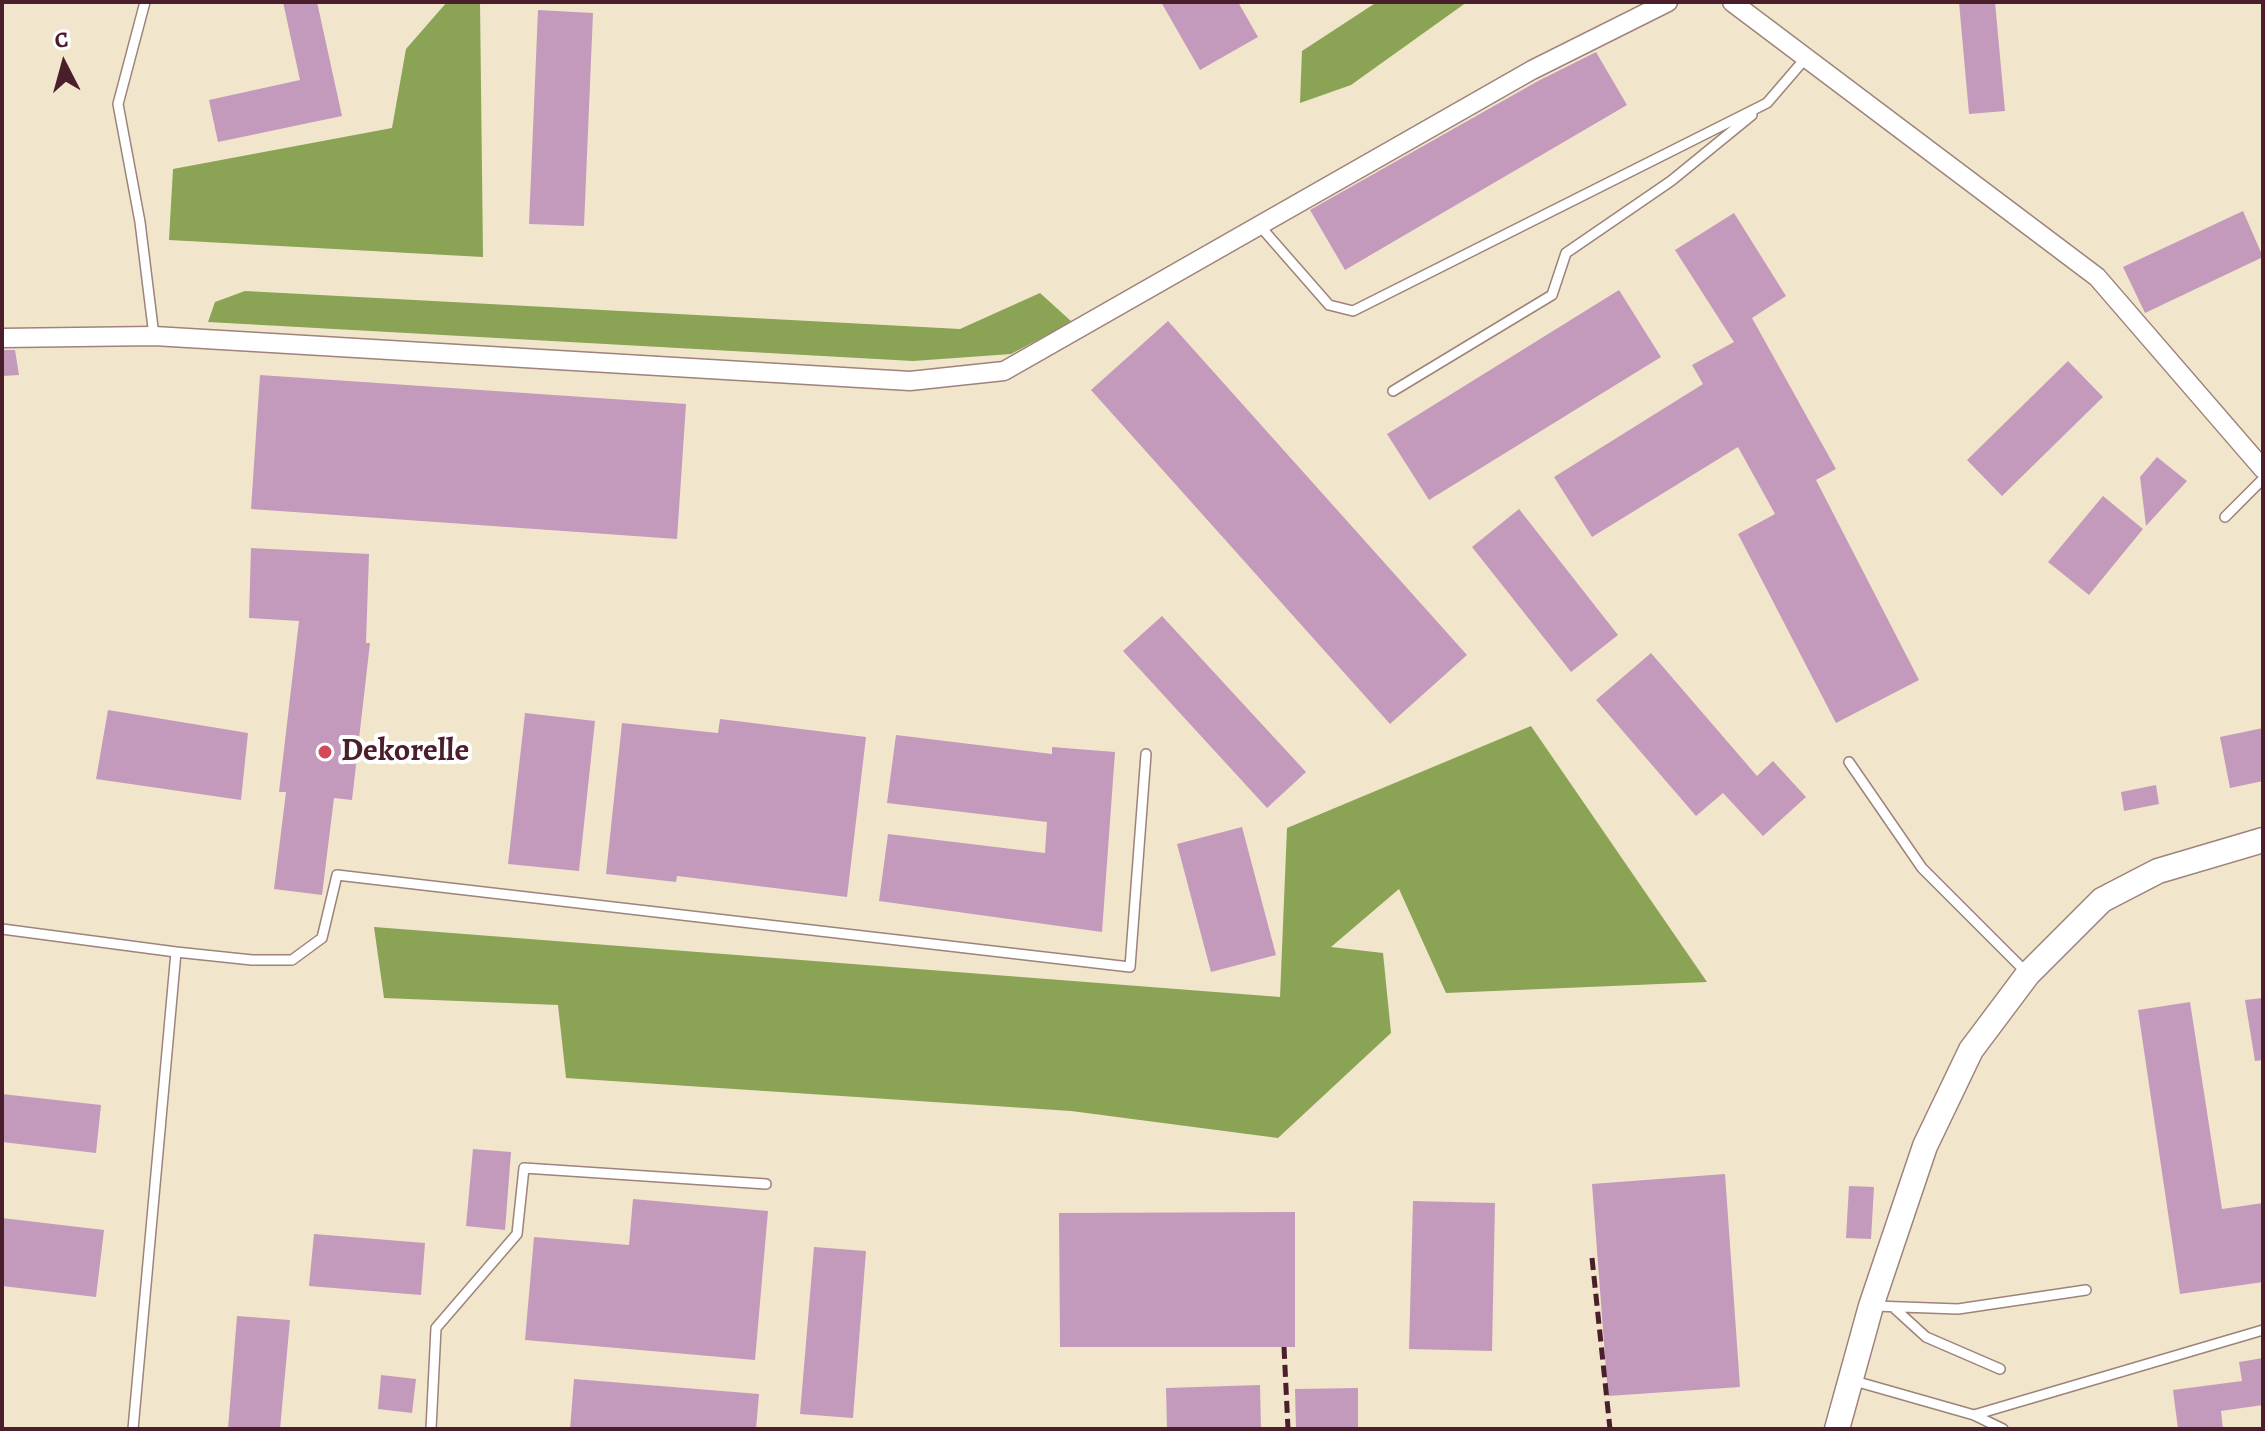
<!DOCTYPE html>
<meta charset="utf-8">
<style>
body{margin:0}
#map{position:relative;width:2265px;height:1431px;overflow:hidden;background:#f1e6cb;font-family:Alegreya,serif}
canvas{display:block}
.frame{position:absolute;inset:0;border:4px solid #4a1f2b;pointer-events:none}
.north{position:absolute;left:24px;top:24px;width:80px;height:80px;-webkit-text-stroke:6px #fff;paint-order:stroke;rotate:354deg;font-size:22px;font-weight:700;line-height:32px;text-align:center;color:#4a1f2b}
.north::after{content:'';display:block;margin:auto;width:28px;height:36px;background:#4a1f2b;clip-path:polygon(50% 0,100% 100%,50% 72%,0 100%)}
</style>
<div id="map">
<canvas width="2265" height="1431"></canvas>
<div class="frame"></div>
<div class="north">С</div>
</div>
<script>
const ctx = document.querySelector('canvas').getContext('2d');
ctx.lineJoin = 'round';
function fillPath(path, color) { ctx.fillStyle = color; ctx.fill(path, 'evenodd'); }
const shape = rows => new Path2D(rows.map(r => 'M' + r).join(''));
function trace(path, color, width, dash) { ctx.strokeStyle = color; ctx.lineWidth = width; ctx.lineCap = dash ? 'butt' : 'round'; ctx.setLineDash(dash || []); ctx.stroke(path); }
function drawText(font, color, halo, rows, align = 'center') {
  ctx.font = font + ' Alegreya,serif'; ctx.lineWidth = 8; ctx.setLineDash([]); ctx.textBaseline = 'middle'; ctx.strokeStyle = halo; ctx.fillStyle = color; for (const [text, x, y, turn = 0] of rows) {
    ctx.save(); ctx.translate(x, y); ctx.rotate((+turn || 0) * Math.PI / 180); ctx.textAlign = isNaN(turn) ? turn : align; if (halo) ctx.strokeText(text, 0, 0); ctx.fillText(text, 0, 0); ctx.restore();
  }
}
const forest = shape([
 [447,2,480,2,483,257,169,240,173,169,392,128,406,49],
 [1377,2,1467,2,1351,85,1300,103,1302,51],
 [245,291,960,329,1040,293,1072,322,1011,354,913,361,208,322,215,302],
 [1531,726,1707,982,1446,993,1399,889,1331,947,1383,953,1391,1033,1278,1138,1071,1111,566,1078,558,1005,384,998,374,927,1280,997,1287,828]
]);
const building = shape([
 [283,2,317,2,342,116,218,142,209,100,300,80],
 [1161,2,1238,2,1258,37,1200,70],
 [1959,2,1995,2,2005,111,1969,114],
 [538,10,593,13,584,226,529,224],
 [1596,52,1627,105,1345,270,1310,210,1538,81],
 [2243,211,2263,257,2145,313,2123,267],
 [1734,213,1786,296,1752,318,1836,469,1816,480,1919,680,1836,723,1738,534,1775,514,1738,447,1592,537,1554,477,1703,384,1692,365,1734,342,1675,250],
 [1619,290,1661,357,1429,500,1387,434],
 [1168,321,1467,655,1390,724,1091,390],
 [2,350,15,350,19,375,2,376],
 [2068,361,2103,397,2002,496,1967,460],
 [260,375,686,404,677,539,251,509],
 [2157,457,2187,481,2146,526,2140,477],
 [2103,496,2143,529,2089,595,2048,562],
 [1519,509,1618,635,1571,672,1472,547],
 [251,548,369,554,366,643,370,643,352,800,334,798,322,895,274,889,286,792,279,792,299,621,249,618],
 [1162,616,1306,772,1267,808,1123,651],
 [1651,653,1757,776,1773,761,1806,797,1763,836,1723,793,1696,816,1596,700],
 [108,710,248,733,241,800,96,779],
 [525,713,595,721,579,871,508,864],
 [720,719,866,737,847,897,677,876,676,882,606,874,622,723,718,733],
 [2263,728,2263,781,2230,788,2220,737],
 [896,735,1052,754,1052,747,1115,752,1102,932,879,901,888,834,1045,853,1047,822,887,803],
 [2156,785,2159,804,2124,811,2121,792],
 [1242,827,1276,955,1211,972,1177,844],
 [2263,998,2263,1060,2255,1061,2245,1000],
 [2190,1002,2222,1209,2263,1203,2263,1282,2180,1294,2138,1010],
 [2,1094,101,1105,96,1153,2,1142],
 [473,1149,511,1152,505,1230,466,1226],
 [1725,1174,1740,1387,1608,1396,1592,1184],
 [1849,1186,1874,1187,1871,1239,1846,1238],
 [633,1199,768,1211,755,1360,525,1340,534,1237,629,1245],
 [1413,1201,1495,1203,1492,1351,1409,1349],
 [1295,1212,1295,1347,1060,1347,1059,1213],
 [2,1218,104,1230,96,1297,2,1286],
 [314,1234,425,1243,421,1295,309,1286],
 [814,1247,866,1251,853,1418,800,1414],
 [237,1316,290,1320,280,1429,228,1429],
 [2263,1358,2263,1405,2221,1411,2223,1429,2178,1429,2173,1390,2242,1381,2239,1362],
 [381,1375,416,1379,412,1413,378,1409],
 [574,1379,759,1394,756,1429,570,1429],
 [1260,1385,1261,1429,1167,1429,1166,1388],
 [1358,1388,1358,1429,1296,1429,1295,1389]
]);
const service = shape([
 [145,2,118,104,140,222,154,336],
 [1259,225,1329,305,1353,311,1767,103,1804,60],
 [1393,391,1552,295,1566,253,1671,181,1752,115],
 [2225,517,2263,479],
 [1849,762,1922,868,2026,972],
 [2,929,176,952,133,1429],
 [176,952,252,960,292,960,322,938,337,875,1130,967,1146,754],
 [1874,1306,1958,1309,2086,1290],
 [1893,1307,1926,1337,2000,1369],
 [1851,1380,1974,1415,2003,1429],
 [1974,1415,2263,1330],
 [431,1429,436,1328,517,1234,524,1168,766,1184]
]);
const minor = shape([
 [1732,2,2097,277,2263,469],
 [2,338,154,336,910,381,1004,371,1532,70,1668,2]
]);
const tertiary = shape([
 [1837,1429,1871,1306,1925,1146,1971,1050,2028,974,2102,900,2158,871,2263,840]
]);
const rail = shape([
 [1592,1258,1610,1429],
 [1284,1347,1288,1429]
]);
const markers = [
 [325,752,8,"#d1495b"]
];
const poiNames = [
 ["Dekorelle",341,752]
];
fillPath(forest, '#8aa354');
fillPath(building, '#c49abc');
trace(service, '#9e827b', 12);
trace(minor, '#9e827b', 21);
trace(tertiary, '#9e827b', 27);
trace(service, '#fff', 9);
trace(minor, '#fff', 18);
trace(tertiary, '#fff', 24);
trace(rail, '#4a1f2b', 5, [12, 6]);
for (const [x, y, r, color] of markers) { const dot = new Path2D(); dot.arc(x, y, r, 0, 2 * Math.PI); ctx.fillStyle = color; ctx.fill(dot); trace(dot, '#fff', 3); }
drawText('bold 32px', '#4a1f2b', '#fff', poiNames, 'left');
</script>
